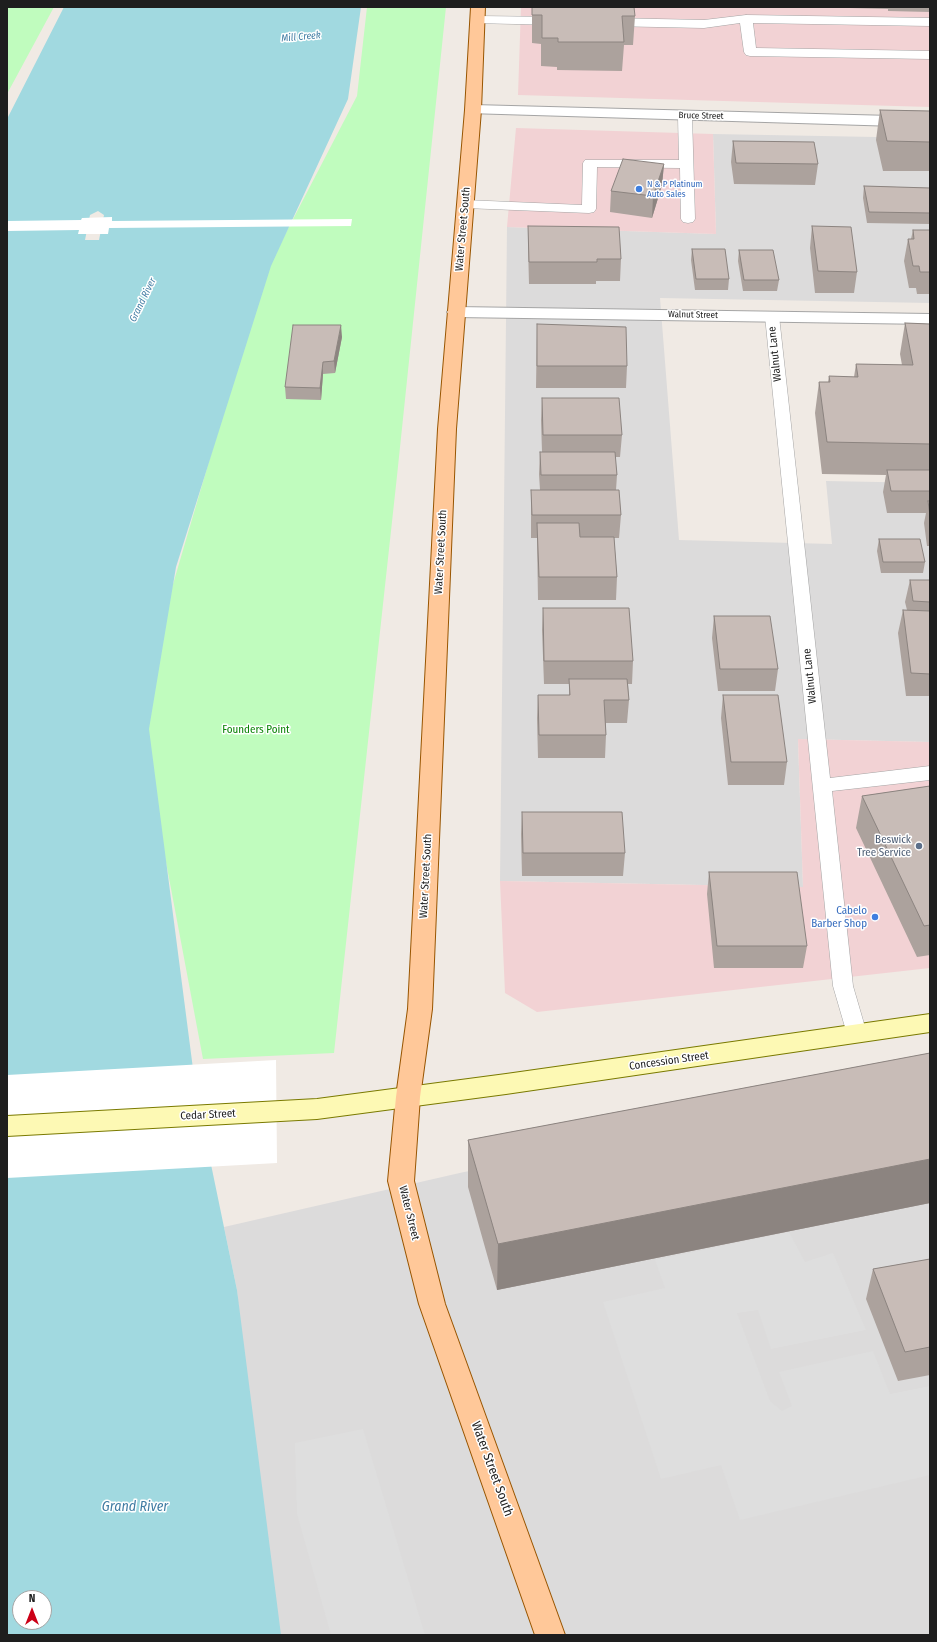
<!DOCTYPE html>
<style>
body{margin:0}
#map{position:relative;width:937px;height:1642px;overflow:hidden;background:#f0eae4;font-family:"Fira Sans Condensed",sans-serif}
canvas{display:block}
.frame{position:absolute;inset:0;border:8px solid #1e1e1e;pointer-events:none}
.north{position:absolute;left:12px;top:1590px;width:40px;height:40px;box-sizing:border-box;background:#fff;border:1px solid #a5a5a5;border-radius:50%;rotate:0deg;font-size:11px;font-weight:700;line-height:16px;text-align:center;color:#1e1e1e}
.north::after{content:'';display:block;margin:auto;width:14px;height:18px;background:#cc0017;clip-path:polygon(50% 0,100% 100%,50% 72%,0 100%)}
</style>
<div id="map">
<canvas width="937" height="1642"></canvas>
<div class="frame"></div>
<div class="north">N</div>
</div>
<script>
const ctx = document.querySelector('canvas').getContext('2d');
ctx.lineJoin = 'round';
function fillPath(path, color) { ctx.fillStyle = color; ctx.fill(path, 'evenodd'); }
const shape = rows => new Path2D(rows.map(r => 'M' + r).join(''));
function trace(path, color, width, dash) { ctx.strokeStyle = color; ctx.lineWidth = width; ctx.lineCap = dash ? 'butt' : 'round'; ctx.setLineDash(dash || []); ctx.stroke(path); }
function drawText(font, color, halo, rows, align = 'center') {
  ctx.font = font + ' "Fira Sans Condensed",sans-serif'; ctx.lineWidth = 3; ctx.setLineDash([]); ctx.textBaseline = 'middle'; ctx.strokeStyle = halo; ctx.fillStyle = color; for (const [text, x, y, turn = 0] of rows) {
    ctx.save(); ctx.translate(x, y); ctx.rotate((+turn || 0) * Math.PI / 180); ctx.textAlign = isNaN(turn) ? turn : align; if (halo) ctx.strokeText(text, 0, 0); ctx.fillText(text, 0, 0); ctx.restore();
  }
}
const residential = shape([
 [713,134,930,138,930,303,660,298,679,540,832,544,826,481,930,483,930,742,798,739,803,887,500,881,507,227,716,234],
 [930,1092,930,1635,265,1635,237,1290,224,1227,464,1172]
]);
const commercial = shape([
 [521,7,930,7,930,107,518,95],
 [516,128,713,134,716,234,507,227],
 [798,739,930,742,930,968,537,1012,505,993,500,881,803,887]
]);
const park = shape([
 [7,7,54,7,7,94],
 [367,7,446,7,397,476,334,1053,203,1059,141,729,171,591,263,277,357,96]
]);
const parking = shape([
 [789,1232,805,1262,833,1253,866,1330,771,1349,758,1310,737,1313,770,1401,782,1411,792,1406,779,1372,873,1351,890,1394,930,1386,930,1475,740,1520,721,1465,661,1479,603,1302,665,1288,655,1260],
 [363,1429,425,1635,331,1635,297,1514,295,1443]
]);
const water = shape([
 [64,7,361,7,348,99,271,266,176,567,149,729,196,1092,237,1290,281,1635,7,1635,7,119],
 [98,211,104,215,99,240,85,240,90,215],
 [20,1598,44,1598,44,1622,20,1622]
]);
const pier = shape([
 [112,217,112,221,352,219,351,226,109,228,108,234,78,234,79,230,7,231,7,221,81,220,82,218],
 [276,1060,277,1163,7,1178,7,1075]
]);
const lane = shape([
 [746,15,930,18,930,26,753,23,756,48,930,51,930,59,750,56,746,55,744,52,740,23,704,28,610,26,606,25,604,22,606,19,610,18,704,20,746,15],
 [477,16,557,17,561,18,563,21,561,24,557,25,473,23,471,20,473,17,477,16],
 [685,112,690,113,692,116,695,219,693,222,688,223,683,222,681,219,680,168,597,167,596,209,594,212,589,213,465,208,460,207,458,204,460,201,465,200,582,205,583,163,585,160,679,160,678,116,680,113,685,112],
 [772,312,777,313,779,316,830,778,930,766,930,780,832,791,853,986,867,1034,864,1040,857,1042,850,1040,847,1034,833,986,765,316,767,313,772,312]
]);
const street = shape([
 [473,105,930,117,930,127,468,113,465,110,468,107,473,105],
 [456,307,930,314,930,324,456,317,450,316,447,312,450,308,456,307]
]);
const secondary = shape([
 [930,1014,930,1032,506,1094,317,1119,7,1136,7,1116,317,1099,506,1074,930,1014]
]);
const primary = shape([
 [471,7,485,7,481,110,456,429,432,1009,420,1097,414,1181,445,1304,565,1635,535,1635,419,1304,388,1181,396,1097,408,1009,438,429,465,110,471,7]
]);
const wall = shape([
 [532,7,635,16,633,45,624,45,622,71,557,70,557,67,541,66,541,44,532,43],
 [848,7,930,7,930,12,888,11,888,9,849,8],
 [880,110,930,111,930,171,883,171,876,140],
 [733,141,818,164,815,185,734,184,731,162],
 [664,164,662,185,652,218,610,212,611,191],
 [864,186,930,188,930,224,867,223,863,198],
 [528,226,621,259,620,281,596,281,596,284,529,284,528,247],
 [812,226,857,272,854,293,815,293,810,248],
 [913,230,930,230,930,294,917,294,916,288,909,288,904,261,908,239,911,239],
 [692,249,729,279,728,290,695,290,691,260],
 [739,250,779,280,777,291,743,291,738,261],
 [905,323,930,324,930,546,927,546,924,523,926,513,887,513,883,492,886,475,822,474,815,413,819,382,828,382,829,376,854,377,856,364,902,365,900,354],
 [537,324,627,366,626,388,536,388],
 [342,337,335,373,323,374,321,400,286,399,285,387],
 [542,398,622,435,620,457,615,457,617,475,616,490,621,515,619,538,614,538,617,577,616,600,538,600,537,538,531,538,531,490,540,490,539,474,540,452,542,452,541,420],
 [879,539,925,562,923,573,881,573,877,551],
 [910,580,930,580,930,696,906,696,898,633,903,610,907,610,905,602],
 [543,608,633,661,632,684,628,684,629,700,627,723,606,723,606,735,605,758,538,758,537,718,538,695,569,695,569,684,544,684,542,630],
 [714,616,778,669,775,691,718,691,712,638],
 [723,695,787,762,784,785,728,785,721,718],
 [930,786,930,955,917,957,856,828,862,796],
 [522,812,625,853,623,876,522,876,521,834],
 [709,872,807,946,803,968,714,968,707,894],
 [930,1053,930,1203,497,1290,468,1187,468,1140],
 [930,1259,930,1375,898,1381,866,1299,873,1269]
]);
const shadedWall = shape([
 [664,164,662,185,652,218,653,196],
 [341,325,342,337,335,373,334,361],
 [323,362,323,374,321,400,320,388],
 [930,1159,930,1203,497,1290,498,1244]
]);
const building = shape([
 [532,7,634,7,635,16,622,16,624,42,558,42,558,38,542,38,542,15,532,15,532,7],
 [880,110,930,111,930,142,887,141,880,110],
 [733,141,814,142,818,164,736,163,733,141],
 [623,159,664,164,653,196,611,191,623,159],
 [864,186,930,188,930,213,869,212,864,186],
 [528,226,619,227,621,259,597,259,597,262,529,262,528,226],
 [812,226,851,227,857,272,818,271,812,226],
 [913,230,930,230,930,272,920,272,919,266,913,266,908,239,914,239,913,230],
 [692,249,725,249,729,279,696,279,692,249],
 [739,250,773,250,779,280,744,280,739,250],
 [905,323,930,324,930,444,827,442,819,382,830,382,829,376,858,377,856,364,913,365,905,323],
 [537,324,626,327,627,366,537,366,537,324],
 [293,325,341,325,334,361,323,362,320,388,285,387,293,325],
 [542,398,619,398,622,435,543,435,542,398],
 [540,452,615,452,617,475,541,475,540,452],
 [887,470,930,470,930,491,891,491,887,470],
 [531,490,619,490,621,515,532,515,531,490],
 [928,501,930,501,930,516,928,501],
 [537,523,579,523,580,537,614,537,617,577,539,577,537,523],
 [879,539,920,539,925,562,883,562,879,539],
 [910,580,930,580,930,602,913,601,910,580],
 [543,608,629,608,633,661,544,661,543,608],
 [903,610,930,611,930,674,911,673,903,610],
 [714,616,770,616,778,669,720,669,714,616],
 [569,679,627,679,629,700,604,700,606,735,539,735,538,695,570,695,569,679],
 [723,695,778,695,787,762,731,762,723,695],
 [930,786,930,925,924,926,862,796,930,786],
 [522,812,622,812,625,853,523,853,522,812],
 [709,872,797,872,807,946,717,946,709,872],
 [930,1053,930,1159,498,1244,468,1140,930,1053],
 [930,1259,930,1347,905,1352,873,1269,930,1259]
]);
const markers = [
 [639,189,4,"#3f7fe0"],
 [919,846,4,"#5c6f8a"],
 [875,917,4,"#3f7fe0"]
];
const farStreetnames = [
 ["Bruce Street",701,116,1],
 ["Walnut Street",693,315,1]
];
const farShopnames = [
 ["N & P Platinum",647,184],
 ["Auto Sales",647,194]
];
const farWaternames = [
 ["Mill Creek",301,37,-5],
 ["Grand River",143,300,-64]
];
const streetNames = [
 ["Water Street South",463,229,-85],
 ["Walnut Lane",775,354,-96],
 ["Water Street South",441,552,-87],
 ["Walnut Lane",810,676,-96],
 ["Water Street South",426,876,-87],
 ["Concession Street",669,1061,-8],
 ["Cedar Street",208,1115,-3],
 ["Water Street",409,1213,76]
];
const parkNames = [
 ["Founders Point",256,730]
];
const serviceNames = [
 ["Beswick",911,840],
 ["Tree Service",911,853]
];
const shopNames = [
 ["Cabelo",867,911],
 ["Barber Shop",867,924]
];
const nearStreetnames = [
 ["Water Street South",492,1469,70]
];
const nearWaternames = [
 ["Grand River",135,1507]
];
fillPath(residential, '#dcdbdb');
fillPath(commercial, '#f2d2d4');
fillPath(park, '#c0fcbe');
fillPath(parking, '#dedede');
fillPath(water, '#a1d9e0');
fillPath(pier, '#fff');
trace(lane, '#a5a5a5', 1);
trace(street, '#a5a5a5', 2);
trace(secondary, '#7a7a00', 2);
trace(primary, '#985500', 2);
fillPath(lane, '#fff');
fillPath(street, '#fff');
fillPath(secondary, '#fdf9b4');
fillPath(primary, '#ffc899');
fillPath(wall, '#aca29d');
fillPath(shadedWall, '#8c8480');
fillPath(building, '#c8bcb7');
trace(building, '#8c8480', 1);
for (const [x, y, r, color] of markers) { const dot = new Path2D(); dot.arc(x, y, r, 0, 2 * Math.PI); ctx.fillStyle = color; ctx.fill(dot); trace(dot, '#fff', 1.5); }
drawText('9px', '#1e1e1e', '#fff', farStreetnames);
drawText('9px', '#366cbe', '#fff', farShopnames, 'left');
drawText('italic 10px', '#407ca3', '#fff', farWaternames);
drawText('11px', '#1e1e1e', '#fff', streetNames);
drawText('11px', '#098305', '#fff', parkNames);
drawText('11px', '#4e5e75', '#fff', serviceNames, 'right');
drawText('11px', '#366cbe', '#fff', shopNames, 'right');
drawText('13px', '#1e1e1e', '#fff', nearStreetnames);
drawText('italic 14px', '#407ca3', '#fff', nearWaternames);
</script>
